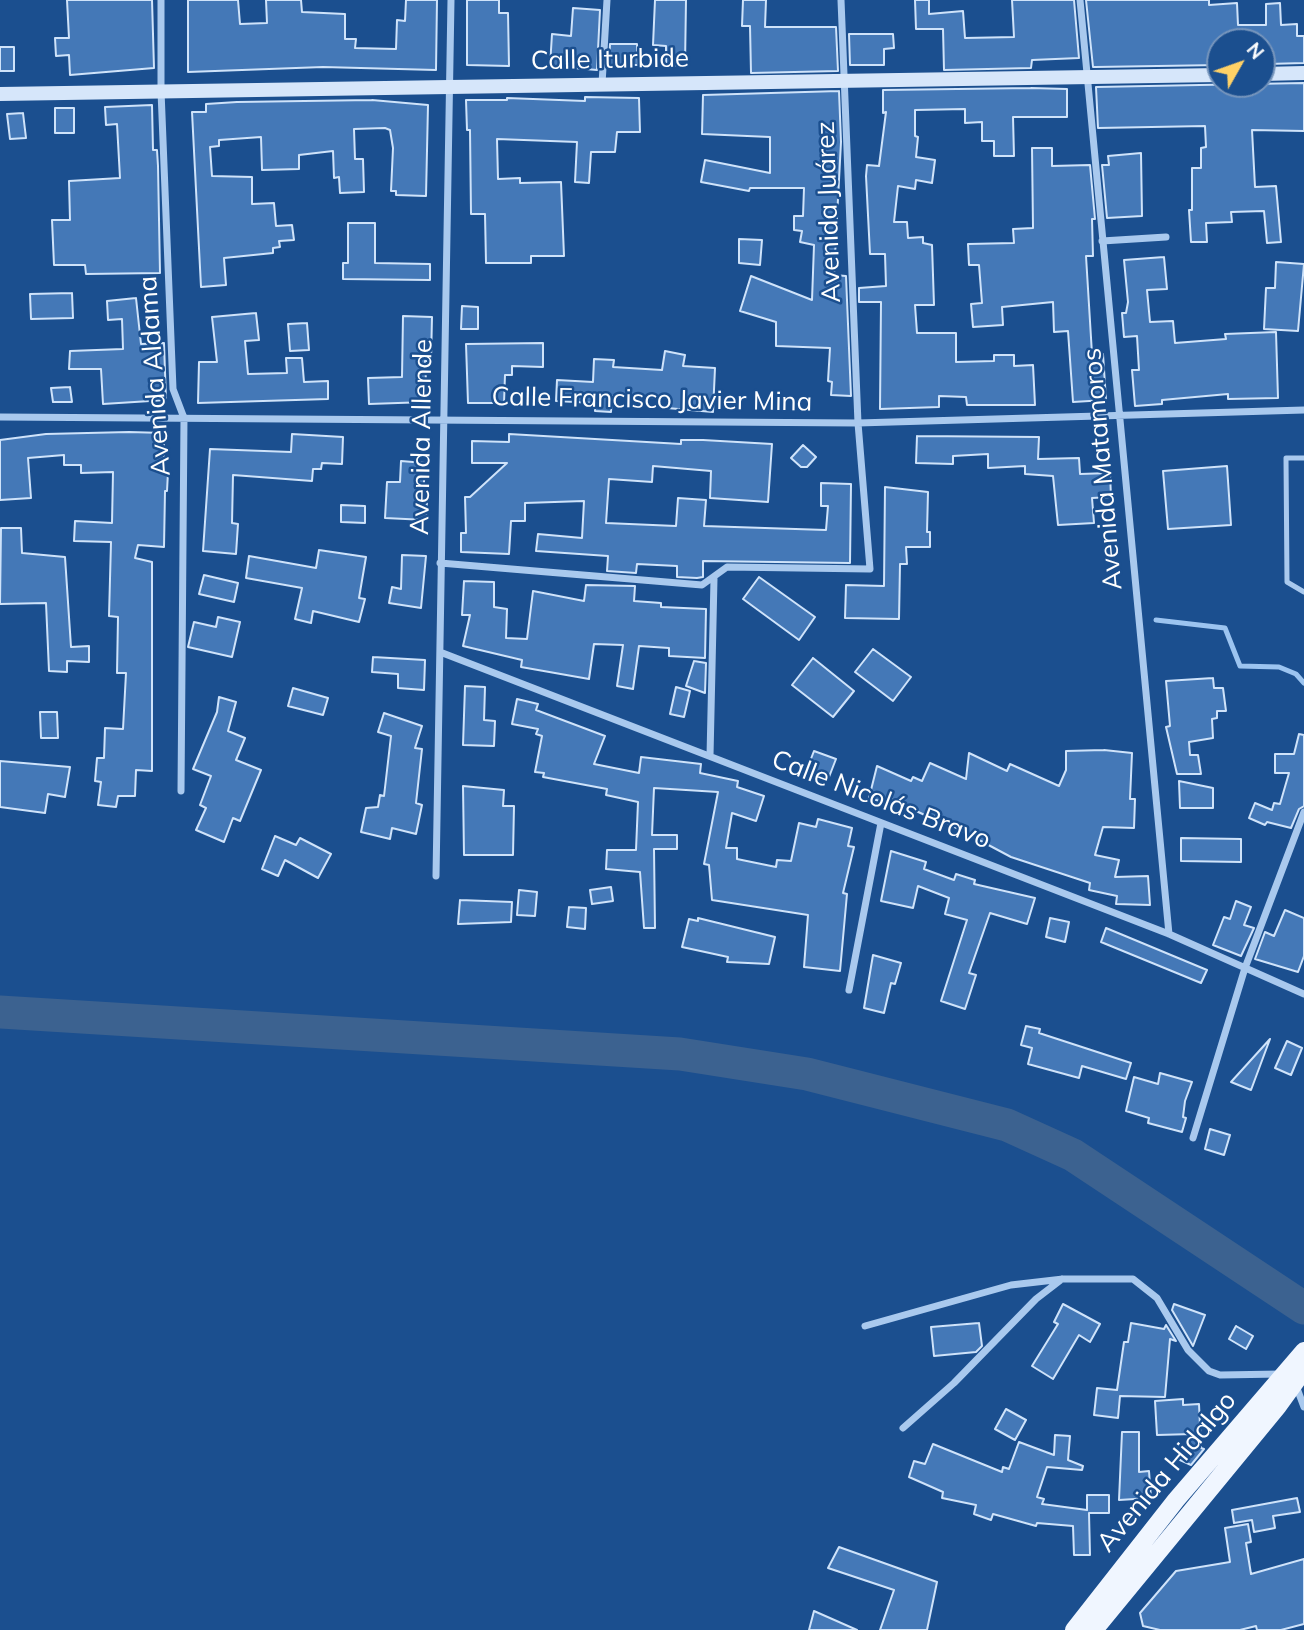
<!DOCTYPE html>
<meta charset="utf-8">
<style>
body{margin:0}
#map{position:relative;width:1304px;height:1630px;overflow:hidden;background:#1b4f8f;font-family:Mulish,sans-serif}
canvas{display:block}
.north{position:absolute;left:1206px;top:28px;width:70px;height:70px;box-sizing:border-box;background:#1b4f8f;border:2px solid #7695bc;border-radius:50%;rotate:50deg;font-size:19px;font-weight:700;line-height:28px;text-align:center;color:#fff}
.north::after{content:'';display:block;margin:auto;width:24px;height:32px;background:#ffd166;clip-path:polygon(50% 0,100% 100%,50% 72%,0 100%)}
</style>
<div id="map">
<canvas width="1304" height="1630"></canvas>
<div class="north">N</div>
</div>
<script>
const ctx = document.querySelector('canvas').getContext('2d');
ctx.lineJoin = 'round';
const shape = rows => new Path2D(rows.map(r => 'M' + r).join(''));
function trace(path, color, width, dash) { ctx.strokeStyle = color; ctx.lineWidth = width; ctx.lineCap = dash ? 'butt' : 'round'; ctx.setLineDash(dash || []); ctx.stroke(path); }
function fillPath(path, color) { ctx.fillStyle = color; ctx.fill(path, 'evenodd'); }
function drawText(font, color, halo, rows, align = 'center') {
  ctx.font = font + ' Mulish,sans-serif'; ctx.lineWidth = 5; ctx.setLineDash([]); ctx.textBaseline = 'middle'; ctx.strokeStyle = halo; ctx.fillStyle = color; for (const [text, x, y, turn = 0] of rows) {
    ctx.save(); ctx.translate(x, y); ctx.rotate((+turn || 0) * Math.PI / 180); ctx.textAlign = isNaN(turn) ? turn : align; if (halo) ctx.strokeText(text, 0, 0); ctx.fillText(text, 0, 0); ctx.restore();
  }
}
const stream = shape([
 [1156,620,1225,628,1240,666,1279,667,1296,674,1304,683]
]);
const river = shape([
 [0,1012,680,1054,807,1074,1007,1125,1073,1155,1304,1308]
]);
const building = shape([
 [67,0,152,0,154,68,70,75,69,55,56,56,55,38,69,38,67,0],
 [188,0,238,0,240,24,267,23,266,0,301,0,302,12,345,14,345,39,356,39,355,48,396,49,397,20,405,21,406,0,437,0,436,70,323,67,188,72,188,0],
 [467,0,499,0,499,13,508,13,509,66,467,65,467,0],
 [655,0,686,0,685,66,666,65,666,46,653,45,655,0],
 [743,0,766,0,765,27,836,27,838,71,751,73,750,26,742,26,743,0],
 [915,0,929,0,929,14,963,11,965,38,1014,37,1012,0,1074,0,1079,58,1032,60,1031,68,944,70,943,29,916,29,915,0],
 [1086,0,1209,0,1209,5,1237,3,1238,25,1266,25,1266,4,1280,3,1281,25,1297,24,1297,36,1304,36,1304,63,1267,64,1267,42,1220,42,1220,65,1095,67,1093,67,1086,0],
 [573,8,600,10,597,70,550,66,552,34,571,36,573,8],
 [849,34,893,34,894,48,884,49,884,65,850,65,849,34],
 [610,44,637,44,638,65,609,65,610,44],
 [0,47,14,47,14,71,0,71,0,47],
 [1304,83,1304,131,1252,130,1255,187,1276,186,1281,242,1267,243,1264,211,1231,212,1232,222,1206,223,1207,242,1191,242,1189,210,1192,210,1192,168,1201,168,1201,148,1206,147,1205,126,1098,128,1096,87,1304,83],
 [1031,88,1067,89,1067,117,1013,117,1014,156,994,156,994,141,982,141,982,122,965,123,965,109,915,110,915,136,918,137,916,157,935,160,932,183,916,180,915,189,898,186,894,222,907,222,908,238,923,237,923,243,932,245,934,305,915,305,917,333,956,333,956,362,994,361,994,355,1014,355,1014,366,1033,365,1035,405,967,405,966,397,939,396,939,407,880,409,881,302,859,302,859,288,886,286,885,254,870,254,866,176,867,165,879,166,886,112,883,113,883,90,1031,88],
 [839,91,841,142,834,275,846,276,851,396,831,395,832,382,828,381,830,348,776,346,776,322,740,311,751,276,812,300,814,245,800,242,802,231,794,230,794,216,803,216,804,188,750,188,749,191,701,182,705,160,770,173,770,137,702,134,703,95,839,91],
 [585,97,639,98,640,132,617,132,615,152,591,152,589,183,575,182,577,142,497,139,498,179,520,178,520,183,561,182,564,256,531,256,531,263,486,263,485,214,471,214,470,130,467,130,466,100,507,100,507,98,585,101,585,97],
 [372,100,428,105,426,196,396,195,396,191,391,191,393,148,390,130,385,128,354,129,355,159,363,159,364,192,340,193,339,177,334,178,333,151,299,155,299,169,262,170,261,137,219,140,219,146,210,147,212,176,252,177,252,204,274,203,276,226,292,225,294,240,279,241,280,247,273,248,273,253,224,258,226,285,201,287,192,112,206,112,206,104,237,102,372,100],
 [152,105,153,150,157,150,158,166,160,273,86,274,85,265,54,265,52,220,70,220,69,181,120,178,117,124,106,125,105,107,152,105],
 [55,108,74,108,74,133,55,133,55,108],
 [23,113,26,138,10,139,7,114,23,113],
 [1032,148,1052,148,1052,166,1090,165,1095,219,1092,219,1093,256,1086,256,1092,354,1103,354,1106,400,1073,402,1068,331,1054,332,1053,302,1002,307,1003,325,973,327,971,304,982,303,979,265,969,265,968,244,1014,243,1013,229,1033,228,1032,148],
 [1141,153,1142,216,1107,218,1102,165,1109,165,1108,156,1141,153],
 [348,223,375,223,375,263,430,264,430,280,343,279,343,263,348,263,348,223],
 [739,239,762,240,760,265,739,263,739,239],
 [1164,257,1167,289,1147,290,1150,322,1173,321,1175,343,1226,339,1225,334,1276,332,1278,398,1228,399,1228,394,1162,400,1162,404,1135,406,1132,370,1139,370,1137,336,1124,337,1122,313,1126,313,1128,302,1124,260,1164,257],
 [1276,262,1304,264,1298,331,1264,329,1266,288,1275,288,1276,262],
 [72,293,73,318,31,319,30,294,72,293],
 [136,298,141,344,164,343,166,400,103,404,101,369,69,369,70,351,123,349,122,319,108,320,107,301,136,298],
 [462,306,478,307,478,329,461,329,462,306],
 [256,313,259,340,245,341,248,374,287,373,286,358,302,358,304,382,328,381,328,399,198,403,199,362,217,362,212,317,256,313],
 [403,316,432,317,431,361,425,361,427,402,369,404,368,378,402,377,403,316],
 [307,323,309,350,290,351,288,324,307,323],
 [543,343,543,367,512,366,512,375,505,375,504,403,468,403,466,344,543,343],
 [665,351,685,355,683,366,715,368,713,412,667,408,667,398,612,396,611,412,595,411,595,403,556,401,557,380,593,382,594,359,614,360,613,367,662,370,665,351],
 [70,387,72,402,53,402,51,388,70,387],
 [129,432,164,433,164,472,168,472,167,491,165,491,164,547,138,545,135,558,152,562,152,771,136,770,135,796,118,796,116,807,98,805,101,782,95,781,97,758,104,758,105,728,123,729,126,673,117,673,118,617,109,616,111,542,74,541,75,521,112,523,113,472,81,473,81,465,64,465,64,455,28,458,31,498,0,500,0,440,46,434,129,432],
 [292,434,343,437,342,464,322,463,321,469,313,469,312,481,233,475,232,523,238,524,236,554,203,551,210,449,291,452,292,434],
 [509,434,681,444,681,440,703,440,772,444,768,502,710,498,711,471,653,466,652,482,609,479,606,523,676,526,678,498,706,500,704,526,826,530,828,506,821,506,821,483,851,484,850,563,703,561,703,577,697,578,677,577,677,566,637,564,636,573,607,571,608,556,536,551,538,534,582,538,584,501,525,503,525,521,511,521,509,554,461,552,461,533,466,533,465,497,470,497,507,463,472,463,472,441,509,442,509,434],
 [917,436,1039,437,1038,459,1079,458,1080,474,1110,473,1111,497,1092,498,1094,523,1058,525,1053,476,1025,474,1025,466,988,468,988,454,953,456,953,464,916,463,917,436],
 [803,445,816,457,807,467,801,467,791,458,803,445],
 [401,461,425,463,423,501,427,501,426,520,385,518,387,482,400,482,401,461],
 [1227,466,1231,525,1168,529,1163,471,1227,466],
 [885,487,928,492,927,532,930,532,930,547,906,547,907,564,900,564,899,619,845,618,846,585,884,586,885,487],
 [341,505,365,506,365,523,341,522,341,505],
 [1,528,21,528,22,553,65,557,71,647,89,646,89,662,67,661,67,672,49,671,46,603,0,604,1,528],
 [319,550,366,557,359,598,365,599,359,622,313,611,311,623,295,619,302,588,246,578,249,556,316,568,319,550],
 [402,555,426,556,421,608,389,603,392,587,401,589,402,555],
 [204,575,238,583,234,602,199,594,204,575],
 [759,577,815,617,799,640,743,599,759,577],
 [464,581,494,582,494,607,507,609,506,638,527,639,533,591,584,601,586,585,635,586,634,601,661,603,661,607,706,609,705,658,669,656,669,648,639,646,633,689,617,686,623,645,594,644,589,679,521,667,522,660,463,646,470,615,462,615,464,581],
 [218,617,240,622,232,657,188,647,194,622,216,627,218,617],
 [873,649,911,677,893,701,855,672,873,649],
 [373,657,425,660,424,690,398,688,398,674,372,672,373,657],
 [813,658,854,691,833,717,792,685,813,658],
 [694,661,706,663,705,693,686,686,694,661],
 [1213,678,1214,688,1223,688,1226,711,1217,711,1217,718,1212,719,1213,738,1189,742,1190,755,1198,755,1201,774,1177,774,1166,727,1170,726,1166,681,1213,678],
 [465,686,485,687,484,720,495,721,494,746,463,745,465,686],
 [676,687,690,691,684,717,670,714,676,687],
 [293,688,328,698,323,715,288,706,293,688],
 [219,697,236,702,228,731,245,738,236,760,261,770,240,821,233,818,224,842,196,830,206,808,200,805,211,776,193,769,217,712,219,697],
 [517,699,538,704,536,710,605,736,594,764,639,773,641,757,701,764,700,773,738,781,737,787,764,796,756,821,732,813,726,848,737,848,737,859,776,867,777,860,791,861,799,823,816,827,818,819,852,828,848,846,854,847,843,893,847,894,840,971,804,967,808,915,712,900,709,865,704,864,718,792,654,788,652,835,677,835,677,849,654,849,655,928,644,928,640,872,606,869,607,850,636,850,638,802,606,795,607,789,543,777,544,773,535,772,542,736,536,734,538,729,512,724,517,699],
 [40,712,57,712,58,738,41,738,40,712],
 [384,713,422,726,415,748,422,749,416,803,422,805,416,834,392,828,390,839,361,832,366,808,378,807,380,795,384,796,391,736,378,732,384,713],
 [1299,734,1304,735,1304,806,1299,809,1291,828,1267,822,1265,825,1249,818,1255,803,1272,810,1274,803,1280,804,1289,773,1275,773,1275,754,1294,754,1299,734],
 [1104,750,1132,753,1130,799,1135,799,1134,828,1103,827,1095,855,1119,860,1115,877,1148,876,1150,905,1116,904,1117,896,1089,890,1090,883,1011,857,934,816,933,819,889,798,887,803,869,798,877,766,911,781,913,777,922,781,930,763,966,779,969,753,1007,771,1010,764,1059,786,1066,770,1066,751,1104,750],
 [814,751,836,759,829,777,807,769,814,751],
 [0,761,70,767,65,797,48,794,45,813,0,807,0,761],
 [1179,781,1213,788,1213,808,1180,808,1179,781],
 [463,786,504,790,503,806,514,806,513,855,464,855,463,786],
 [275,836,296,845,300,838,331,854,318,878,285,860,278,876,262,869,275,836],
 [1181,838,1241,839,1241,862,1181,861,1181,838],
 [891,851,926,862,924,869,954,880,956,874,975,880,974,884,1035,898,1027,924,990,913,969,973,976,975,965,1009,941,1001,967,920,945,914,949,898,918,886,913,908,881,901,891,851],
 [611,887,613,901,592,904,590,890,611,887],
 [519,890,537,892,535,916,517,915,519,890],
 [460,900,512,902,511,922,458,924,460,900],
 [1236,901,1251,907,1244,925,1254,928,1241,956,1213,945,1224,917,1230,919,1236,901],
 [569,907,586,908,585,929,567,927,569,907],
 [1285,910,1304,918,1304,956,1298,972,1255,959,1265,932,1274,936,1285,910],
 [698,918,775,937,769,964,727,962,728,957,682,947,689,919,698,921,698,918],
 [1050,918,1069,922,1065,942,1046,937,1050,918],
 [1106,928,1207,970,1201,983,1101,942,1106,928],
 [873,955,901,963,895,984,891,983,884,1013,864,1008,873,955],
 [1026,1026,1040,1029,1039,1033,1131,1063,1126,1079,1082,1066,1079,1078,1028,1064,1032,1048,1021,1045,1026,1026],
 [1270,1039,1251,1090,1231,1082,1270,1039],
 [1287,1041,1302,1048,1291,1075,1275,1068,1287,1041],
 [1160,1073,1192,1082,1185,1101,1183,1117,1186,1118,1182,1132,1148,1123,1149,1118,1126,1111,1134,1077,1158,1084,1160,1073],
 [1210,1129,1230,1135,1224,1155,1205,1149,1210,1129],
 [1063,1304,1100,1324,1090,1342,1079,1335,1053,1379,1032,1366,1058,1324,1054,1322,1063,1304],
 [1174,1304,1205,1315,1193,1346,1172,1310,1174,1304],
 [979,1323,982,1346,976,1352,934,1356,931,1327,979,1323],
 [1131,1323,1164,1329,1166,1325,1176,1341,1170,1339,1165,1397,1120,1396,1118,1418,1094,1415,1097,1388,1117,1390,1124,1342,1128,1342,1131,1323],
 [1236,1326,1253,1336,1246,1349,1229,1339,1236,1326],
 [1183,1399,1183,1405,1199,1404,1201,1448,1204,1449,1191,1465,1180,1460,1193,1434,1157,1435,1155,1401,1183,1399],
 [1006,1409,1026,1420,1015,1440,995,1429,1006,1409],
 [1122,1432,1139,1432,1139,1472,1149,1471,1151,1498,1119,1500,1122,1432],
 [1055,1435,1070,1436,1068,1460,1083,1466,1082,1470,1047,1467,1037,1497,1044,1499,1042,1504,1087,1510,1087,1495,1109,1495,1109,1513,1089,1513,1090,1555,1074,1555,1073,1526,1037,1523,1036,1526,993,1514,991,1520,974,1514,976,1505,942,1498,943,1492,909,1477,914,1461,925,1464,933,1444,1002,1472,1003,1467,1009,1469,1019,1442,1054,1455,1055,1435],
 [1297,1498,1300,1512,1273,1516,1275,1528,1254,1532,1252,1520,1234,1523,1232,1510,1297,1498],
 [1248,1524,1251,1542,1246,1543,1251,1574,1304,1559,1304,1624,1281,1630,1257,1630,1256,1626,1240,1630,1160,1630,1143,1626,1140,1613,1176,1571,1230,1562,1225,1528,1248,1524],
 [839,1547,937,1582,927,1630,880,1630,894,1590,828,1568,839,1547],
 [814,1611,857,1630,809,1630,814,1611]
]);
const lane = shape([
 [1304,458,1286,458,1287,582,1304,592]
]);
const street = shape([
 [161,0,161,91,173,389,184,418,181,791],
 [1080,0,1169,934],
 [602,84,607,0],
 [1102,241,1166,237],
 [0,417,858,423,1304,410],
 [440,563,702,585,727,567,870,569,858,423,841,0],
 [440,652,1169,934,1304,994],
 [710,756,714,579],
 [436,876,451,0],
 [849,990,881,823],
 [1193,1138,1245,968,1304,812],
 [865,1326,1011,1285,1063,1279,1133,1279,1157,1298,1188,1350,1209,1371,1220,1375,1281,1374],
 [1295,1383,1304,1407],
 [903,1428,954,1383,1036,1299,1062,1279]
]);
const secondary = shape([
 [1262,74,1304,73],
 [0,94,1220,75]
]);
const primary = shape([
 [1074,1630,1176,1500,1304,1351],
 [1094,1630,1278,1406,1304,1370]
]);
const streetNames = [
 ["Calle Iturbide",610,60,-1],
 ["Avenida Juárez",829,212,-92],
 ["Avenida Aldama",155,376,-94],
 ["Calle Francisco Javier Mina",652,400,1],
 ["Avenida Allende",422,437,-89],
 ["Avenida Matamoros",1103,469,-95],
 ["Calle Nicolás Bravo",881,800,21],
 ["Avenida Hidalgo",1167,1472,-50]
];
trace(stream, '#9cc4f0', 5);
trace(river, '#3c6290', 33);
fillPath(building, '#4478b7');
trace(building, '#cfe3fa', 2);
trace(lane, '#a9c9ee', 5);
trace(street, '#a9c9ee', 7);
trace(secondary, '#d6e6fa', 14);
trace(primary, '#f0f6ff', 18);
drawText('26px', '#fff', '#1b4f8f', streetNames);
</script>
